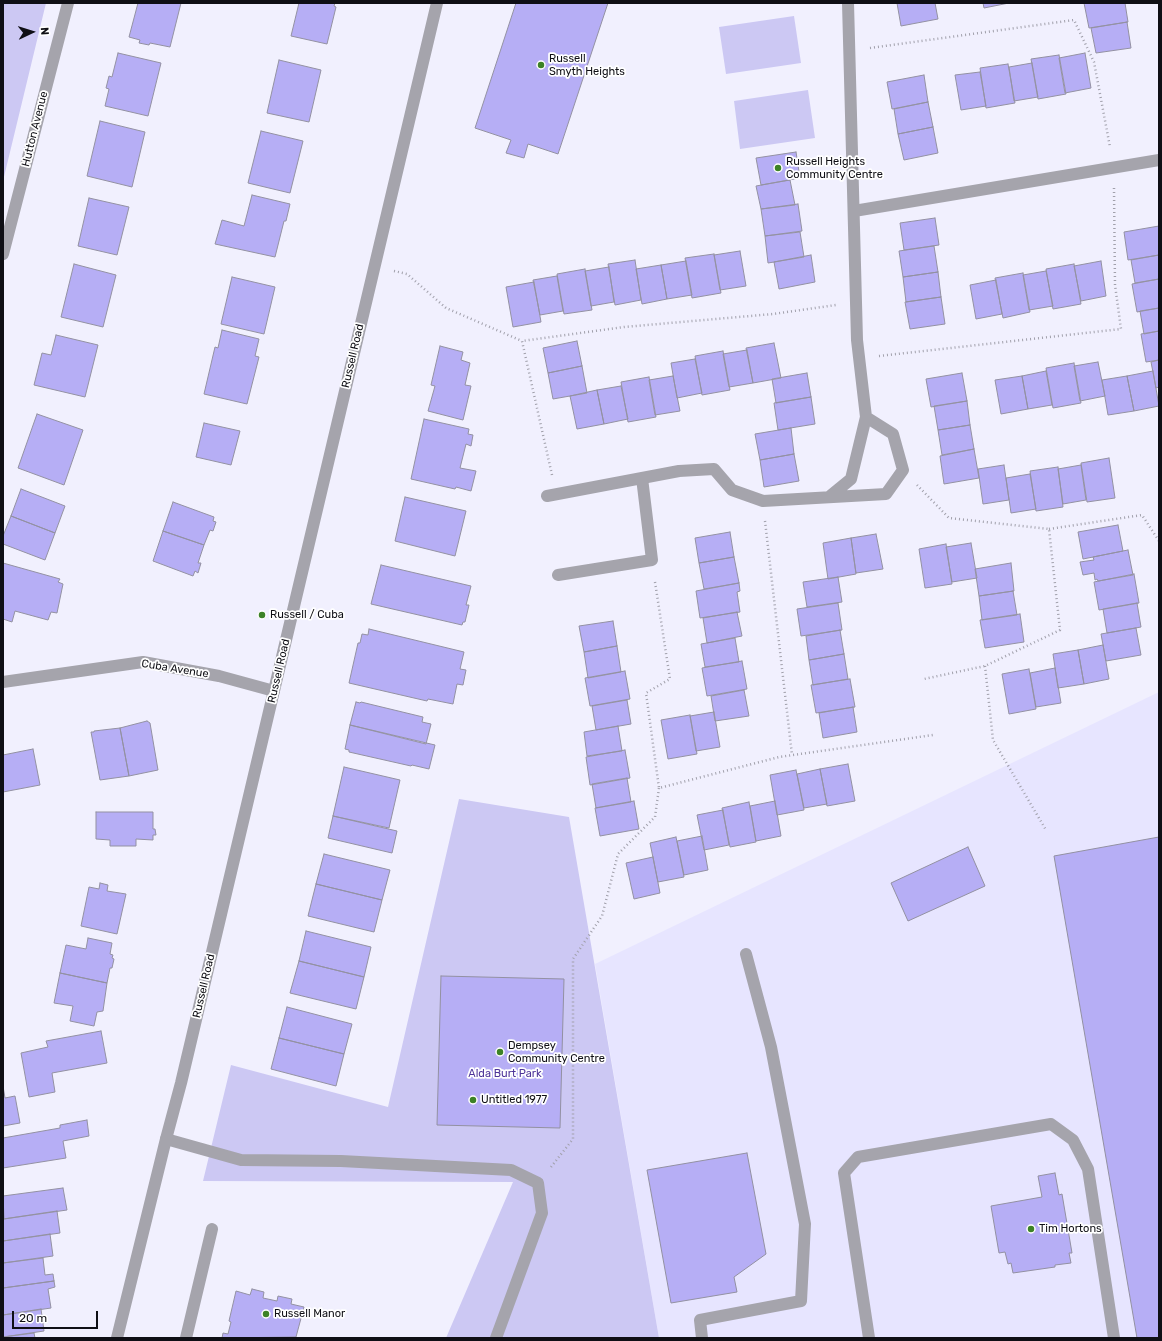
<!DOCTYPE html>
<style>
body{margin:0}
#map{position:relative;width:1162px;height:1341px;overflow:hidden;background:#f1f0fe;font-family:Rubik,sans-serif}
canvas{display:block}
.frame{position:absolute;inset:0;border:4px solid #0f0f15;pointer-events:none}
.north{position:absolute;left:12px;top:12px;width:40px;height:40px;-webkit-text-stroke:3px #fff;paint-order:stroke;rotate:86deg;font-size:11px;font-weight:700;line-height:16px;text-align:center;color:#0f0f15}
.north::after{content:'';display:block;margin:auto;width:14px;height:18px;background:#0f0f15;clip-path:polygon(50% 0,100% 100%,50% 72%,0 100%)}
.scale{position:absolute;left:12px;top:1311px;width:86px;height:18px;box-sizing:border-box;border:2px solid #0f0f15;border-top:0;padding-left:5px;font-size:12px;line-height:14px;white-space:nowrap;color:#0f0f15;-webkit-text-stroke:3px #fff;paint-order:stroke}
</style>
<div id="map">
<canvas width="1162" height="1341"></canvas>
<div class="frame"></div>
<div class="north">N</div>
<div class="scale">20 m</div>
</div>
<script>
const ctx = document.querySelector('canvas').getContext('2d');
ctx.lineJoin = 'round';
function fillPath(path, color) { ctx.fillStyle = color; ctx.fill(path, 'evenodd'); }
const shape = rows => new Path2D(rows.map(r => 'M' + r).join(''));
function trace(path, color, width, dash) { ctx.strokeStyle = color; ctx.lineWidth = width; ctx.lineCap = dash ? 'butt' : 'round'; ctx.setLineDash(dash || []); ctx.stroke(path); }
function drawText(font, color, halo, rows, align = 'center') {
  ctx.font = font + ' Rubik,sans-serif'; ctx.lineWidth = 3.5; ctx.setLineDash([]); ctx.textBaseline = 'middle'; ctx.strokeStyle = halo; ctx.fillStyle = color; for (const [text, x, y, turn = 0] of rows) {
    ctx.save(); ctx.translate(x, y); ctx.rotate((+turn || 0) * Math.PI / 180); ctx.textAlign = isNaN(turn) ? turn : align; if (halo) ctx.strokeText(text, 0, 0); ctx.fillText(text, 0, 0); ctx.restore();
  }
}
const built = shape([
 [1159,692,1159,1338,659,1338,595,964]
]);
const green = shape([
 [3,3,46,3,3,181],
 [794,16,801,63,726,74,719,27],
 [808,90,815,138,740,149,734,101],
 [459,799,569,817,659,1338,446,1338,513,1182,203,1181,231,1065,388,1107]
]);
const building = shape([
 [138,3,181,3,170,47,150,43,149,45,139,43,140,40,129,37,138,3],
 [299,3,335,3,334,6,336,7,327,44,291,36,299,3],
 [516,3,608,3,558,154,528,144,524,158,506,153,511,140,475,128,516,3],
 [897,3,935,3,938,19,901,26,897,3],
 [983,3,1009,3,984,8,983,3],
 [1084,3,1125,3,1128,22,1089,28,1084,3],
 [1127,22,1131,48,1096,53,1091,28,1127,22],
 [118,53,161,63,148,116,105,106,109,89,106,88,109,76,112,77,118,53],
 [1085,53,1091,88,1065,93,1059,58,1085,53],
 [1059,55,1066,94,1038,99,1031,59,1059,55],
 [279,60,321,70,309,122,267,113,279,60],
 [1032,63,1038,97,1014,101,1009,67,1032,63],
 [1008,64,1015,103,986,108,980,68,1008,64],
 [980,72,986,106,961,110,955,75,980,72],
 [924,75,928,102,892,109,887,82,924,75],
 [928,102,933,127,898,134,894,109,928,102],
 [100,121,145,132,132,187,87,176,100,121],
 [933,127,938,153,904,160,898,134,933,127],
 [261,131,303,141,290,193,248,183,261,131],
 [796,152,800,178,761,185,756,158,796,152],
 [790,180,795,205,761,209,756,186,790,180],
 [252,195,290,204,286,221,284,221,275,257,215,244,222,220,244,226,252,195],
 [89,198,129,207,117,255,78,246,89,198],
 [798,204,802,231,765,236,761,209,798,204],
 [935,218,939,245,904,250,900,223,935,218],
 [1159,226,1159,255,1128,260,1124,232,1159,226],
 [800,232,804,257,768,263,765,236,800,232],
 [934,246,938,272,903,277,899,251,934,246],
 [740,251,746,286,720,290,714,255,740,251],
 [714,254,721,293,692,298,685,258,714,254],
 [811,255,815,282,779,289,774,262,811,255],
 [1159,255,1159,279,1135,283,1131,260,1159,255],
 [635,260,641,300,615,305,608,264,635,260],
 [686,261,692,295,667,299,661,265,686,261],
 [1101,261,1106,296,1081,301,1074,266,1101,261],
 [74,264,116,275,103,327,61,317,74,264],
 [1074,264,1081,304,1053,309,1046,269,1074,264],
 [661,265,667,299,642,304,636,269,661,265],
 [609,267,614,302,591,306,585,271,609,267],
 [585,269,592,310,564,314,557,274,585,269],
 [1046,271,1053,306,1029,310,1023,275,1046,271],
 [938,272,941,297,906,302,903,277,938,272],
 [1023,273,1030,312,1003,318,995,278,1023,273],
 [557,276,563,311,540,315,533,280,557,276],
 [232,277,275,287,264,334,221,324,232,277],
 [1159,279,1159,308,1137,312,1132,284,1159,279],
 [996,280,1002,314,976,319,970,285,996,280],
 [534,282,541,322,513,327,506,287,534,282],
 [941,297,945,324,910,329,905,302,941,297],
 [1159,308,1159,331,1144,334,1140,311,1159,308],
 [222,330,259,339,255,356,259,357,247,404,204,394,215,347,218,348,222,330],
 [1159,331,1159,360,1146,362,1141,334,1159,331],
 [56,335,98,345,85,397,34,385,42,353,51,355,56,335],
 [577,341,582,366,548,373,543,348,577,341],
 [774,343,781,378,753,383,746,348,774,343],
 [440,346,463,352,461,360,470,363,465,385,471,386,463,420,428,411,435,386,431,385,440,346],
 [747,350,753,383,729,387,723,354,747,350],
 [723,351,730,390,702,395,695,356,723,351],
 [695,359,702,393,677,398,671,363,695,359],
 [1159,360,1159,387,1156,388,1151,362,1159,360],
 [1098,362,1105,396,1080,401,1074,366,1098,362],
 [1074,363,1081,403,1053,408,1046,368,1074,363],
 [582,366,587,393,553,399,548,373,582,366],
 [1046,371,1052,405,1028,409,1022,376,1046,371],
 [1153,371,1159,406,1134,411,1127,376,1153,371],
 [807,373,811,397,776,403,772,379,807,373],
 [962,373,967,401,931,407,926,379,962,373],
 [673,376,680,411,655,415,649,380,673,376],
 [1022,376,1028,409,1001,414,995,380,1022,376],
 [1127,376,1134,411,1108,415,1102,380,1127,376],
 [649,377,656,417,628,422,621,382,649,377],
 [621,386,628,419,604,424,597,390,621,386],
 [597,390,604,424,577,429,570,396,597,390],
 [811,397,815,424,778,430,774,403,811,397],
 [967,401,970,425,938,430,934,406,967,401],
 [37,414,83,430,64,485,18,468,37,414],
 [424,419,469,429,468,434,473,435,471,446,466,444,460,468,476,471,471,491,456,487,455,489,411,479,424,419],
 [204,423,240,431,231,465,196,457,204,423],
 [970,425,974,449,942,455,938,430,970,425],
 [791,428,794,454,760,460,755,434,791,428],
 [974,449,979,478,944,484,940,456,974,449],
 [794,454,799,481,764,487,760,460,794,454],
 [1109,458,1115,498,1087,502,1081,463,1109,458],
 [1004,465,1009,500,983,504,978,469,1004,465],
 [1081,465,1086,500,1063,504,1058,469,1081,465],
 [1058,467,1063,507,1036,511,1030,471,1058,467],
 [1030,474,1036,509,1011,513,1006,478,1030,474],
 [21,489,65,506,55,533,11,516,21,489],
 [405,497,466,511,455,556,395,541,405,497],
 [173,502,214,517,213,521,216,522,213,531,210,530,204,545,163,531,173,502],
 [11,516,55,533,45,560,3,544,3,536,11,516],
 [1118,525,1123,551,1083,559,1078,532,1118,525],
 [163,531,204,545,198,563,201,563,198,573,195,571,193,576,153,561,163,531],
 [730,532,734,557,699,563,695,538,730,532],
 [876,534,883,569,856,573,851,538,876,534],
 [851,538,856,574,828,579,823,543,851,538],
 [971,543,977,578,952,582,946,547,971,543],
 [946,544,952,584,925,588,919,549,946,544],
 [1128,550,1133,575,1098,581,1097,579,1095,580,1094,573,1083,575,1080,562,1094,560,1093,557,1128,550],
 [734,557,739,583,704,589,699,563,734,557],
 [3,563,60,579,58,582,63,584,57,613,51,612,48,620,15,611,12,622,3,619,3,563],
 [1011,563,1014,591,979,596,975,569,1011,563],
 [381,565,471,586,466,605,469,605,465,622,463,622,462,625,371,604,381,565],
 [1134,574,1139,603,1099,610,1094,582,1134,574],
 [838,577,842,602,807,607,803,582,838,577],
 [739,583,740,591,737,592,740,612,700,618,696,591,739,583],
 [1013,591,1017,615,982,620,979,596,1013,591],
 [838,603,842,630,801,636,797,609,838,603],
 [1137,603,1141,627,1107,633,1103,609,1137,603],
 [737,612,742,636,707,643,703,618,737,612],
 [1020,614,1024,642,985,648,980,620,1020,614],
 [613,621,617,646,584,652,579,626,613,621],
 [1136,628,1141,655,1106,661,1101,634,1136,628],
 [369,629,464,652,460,669,466,670,463,685,457,684,453,704,428,699,427,701,349,683,358,643,360,643,362,634,368,635,369,629],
 [840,630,844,654,809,660,806,636,840,630],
 [735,638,739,662,705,667,701,644,735,638],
 [1103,645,1109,679,1084,684,1078,650,1103,645],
 [617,646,621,672,588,678,584,652,617,646],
 [1078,650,1084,684,1058,688,1053,654,1078,650],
 [844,654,848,679,813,685,809,660,844,654],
 [742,661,747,689,707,696,702,668,742,661],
 [1055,668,1061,703,1036,707,1030,673,1055,668],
 [1029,669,1036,709,1009,714,1002,674,1029,669],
 [625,671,630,699,590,706,585,678,625,671],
 [850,679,855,707,816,713,811,685,850,679],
 [744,690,749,716,715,721,711,696,744,690],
 [627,700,631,724,596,730,592,706,627,700],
 [356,702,360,703,361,702,423,717,422,722,431,724,426,744,350,725,356,702],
 [853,707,857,732,823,738,819,713,853,707],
 [714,712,720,747,696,751,690,716,714,712],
 [690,715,697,754,668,759,661,720,690,715],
 [147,721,150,723,158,770,129,776,120,728,147,721],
 [350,725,435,745,429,769,412,765,411,766,349,752,349,750,345,749,350,725],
 [618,726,622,751,587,756,584,732,618,726],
 [120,728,129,776,100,780,91,732,94,732,94,731,120,728],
 [33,749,40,785,3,792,3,755,33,749],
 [625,750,630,778,590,785,586,757,625,750],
 [848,764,855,801,827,806,820,769,848,764],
 [344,767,400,780,389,828,333,816,344,767],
 [820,769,827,804,804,808,797,774,820,769],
 [796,770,804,810,777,815,770,775,796,770],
 [627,778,631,802,596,808,592,784,627,778],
 [634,801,639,829,600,836,595,808,634,801],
 [775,801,781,836,756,841,750,806,775,801],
 [749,802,756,842,730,847,722,808,749,802],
 [723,810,729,845,704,850,697,815,723,810],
 [96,812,153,812,153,829,155,829,156,835,153,835,153,840,136,839,136,846,110,846,110,840,96,839,96,812],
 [333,816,397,831,392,853,328,838,333,816],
 [702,836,708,870,684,875,677,841,702,836],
 [676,837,684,877,658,882,650,843,676,837],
 [1159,837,1159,1338,1137,1338,1054,856,1159,837],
 [968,847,985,886,908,921,891,883,968,847],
 [324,854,390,870,382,900,316,884,324,854],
 [653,857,660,893,634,899,626,863,653,857],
 [100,883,108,885,107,891,126,894,117,934,81,926,89,887,99,889,100,883],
 [316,884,382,900,374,932,308,916,316,884],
 [306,931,371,947,364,977,299,961,306,931],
 [88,938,112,943,110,954,113,955,112,958,114,959,112,968,110,968,107,983,60,973,66,945,86,949,88,938],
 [299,961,364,977,356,1009,290,993,299,961],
 [60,973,107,983,103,1011,97,1012,94,1026,70,1021,73,1006,54,1003,60,973],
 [441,976,564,979,560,1128,437,1125,441,976],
 [287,1007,352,1024,344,1054,279,1038,287,1007],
 [101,1031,107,1063,52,1073,55,1092,29,1097,21,1053,48,1047,46,1041,101,1031],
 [279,1038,344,1054,336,1086,271,1069,279,1038],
 [3,1086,5,1098,15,1096,20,1123,3,1126,3,1086],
 [87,1120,89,1136,63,1141,66,1158,3,1168,3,1138,60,1128,60,1125,87,1120],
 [747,1153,766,1254,734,1277,737,1292,671,1303,647,1170,747,1153],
 [1055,1173,1059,1195,1062,1194,1072,1253,1069,1253,1071,1263,1055,1265,1055,1267,1013,1273,1011,1263,1008,1264,1005,1252,999,1253,991,1206,1042,1197,1038,1176,1055,1173],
 [63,1188,67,1210,4,1219,3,1196,63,1188],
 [57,1211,60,1233,3,1241,3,1219,57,1211],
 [50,1234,53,1256,3,1263,3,1241,50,1234],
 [43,1258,45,1275,53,1274,54,1281,3,1288,3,1263,43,1258],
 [54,1281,55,1287,48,1289,51,1308,3,1315,3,1288,54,1281],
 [252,1289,264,1292,263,1298,277,1301,278,1296,292,1299,291,1304,304,1307,296,1337,222,1338,223,1333,228,1334,231,1322,229,1321,236,1291,250,1295,252,1289],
 [41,1309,44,1331,3,1337,3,1315,41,1309],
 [34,1333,35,1338,3,1338,3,1337,34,1333]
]);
const path = shape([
 [870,48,1074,20,1094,62,1110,147],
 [394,271,407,274,446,308,522,341],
 [879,356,1121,329,1115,285,1114,188],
 [552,475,522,341,624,327,773,314,836,305],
 [917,485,949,518,1049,529,1060,630,985,666,924,679],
 [765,521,792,755],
 [1049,529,1142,515,1159,541],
 [655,582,670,679,646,693,659,788,779,757,933,735],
 [985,666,993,740,1046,830],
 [551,1167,573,1139,573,959,602,916,618,854,655,817,659,788]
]);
const service = shape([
 [854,211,1159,160],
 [547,496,679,471,714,469,732,490,763,501,886,494,903,470,893,434,866,417,857,340,848,3],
 [829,497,851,479,866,417],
 [558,575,652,560,642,478],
 [166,1139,241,1160,341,1161,511,1170,538,1183,542,1213,496,1338],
 [186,1338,212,1229],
 [702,1338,700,1320,801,1301,805,1224,771,1047,746,954],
 [869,1338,844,1173,858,1157,1051,1124,1073,1140,1088,1169,1114,1338]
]);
const minor = shape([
 [3,254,68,3],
 [3,682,143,662,219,676,274,691]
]);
const tertiary = shape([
 [117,1338,166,1139,181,1083,437,3]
]);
const markers = [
 [541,65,4,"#3c8226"],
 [778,168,4,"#3c8226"],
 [262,615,4,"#3c8226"],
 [500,1052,4,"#3c8226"],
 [473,1100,4,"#3c8226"],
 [1031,1229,4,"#3c8226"],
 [266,1314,4,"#3c8226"]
];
const poiNames = [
 ["Russell",549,59],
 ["Smyth Heights",549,72],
 ["Russell Heights",786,162],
 ["Community Centre",786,175],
 ["Russell / Cuba",270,615],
 ["Dempsey",508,1046],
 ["Community Centre",508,1059],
 ["Untitled 1977",481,1100],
 ["Tim Hortons",1039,1229],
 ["Russell Manor",274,1314]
];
const streetNames = [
 ["Hutton Avenue",35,129,-76],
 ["Russell Road",353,356,-77],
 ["Cuba Avenue",175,669,9],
 ["Russell Road",279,671,-77],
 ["Russell Road",204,986,-77]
];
const parkNames = [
 ["Alda Burt Park",505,1074]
];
fillPath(built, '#e7e5ff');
fillPath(green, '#ccc8f3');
fillPath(building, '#b6aef5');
trace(building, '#9391a2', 1);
trace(path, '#a1a0ab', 2.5, [1, 3]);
trace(service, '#a5a4ac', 12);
trace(minor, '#a5a4ac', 12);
trace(tertiary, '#a5a4ac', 12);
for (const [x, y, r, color] of markers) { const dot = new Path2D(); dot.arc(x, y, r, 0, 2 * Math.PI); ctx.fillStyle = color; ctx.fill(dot); trace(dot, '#fff', 1.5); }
drawText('11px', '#0f0f15', '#fff', poiNames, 'left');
drawText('11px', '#0f0f15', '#fff', streetNames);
drawText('11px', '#4d3498', '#fff', parkNames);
</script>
